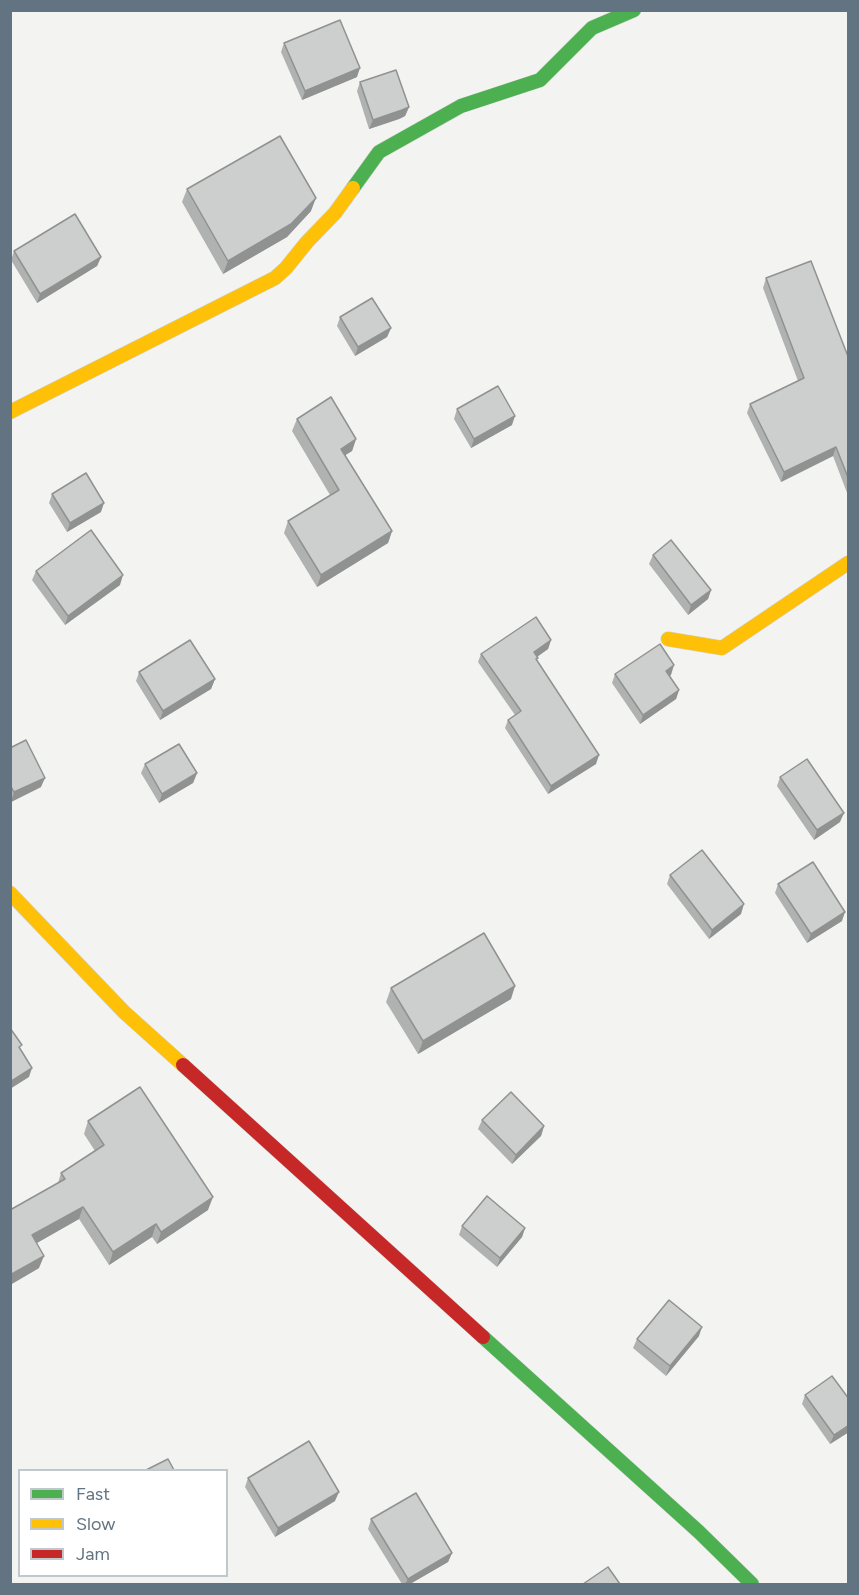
<!DOCTYPE html>
<style>
body{margin:0}
#map{position:relative;width:859px;height:1595px;overflow:hidden;background:#f3f3f1;font-family:Figtree,sans-serif}
canvas{display:block}
.frame{position:absolute;inset:0;border:12px solid #627482;pointer-events:none}
.legend{position:absolute;left:18px;top:1469px;width:210px;height:108px;box-sizing:border-box;background:#fff;border:2px solid #c0c7cd;margin:0;padding:8px 10px;list-style:none;font-size:18px;color:#627482}
.legend li{display:flex;align-items:center;gap:12px;height:30px}
.legend b{width:30px;border:2px solid #c0c7cd}
</style>
<div id="map">
<canvas width="859" height="1595"></canvas>
<div class="frame"></div>
<ul class="legend">
<li><b style="height:8px;background:#4caf50"></b>Fast</li>
<li><b style="height:8px;background:#ffc107"></b>Slow</li>
<li><b style="height:8px;background:#c62828"></b>Jam</li>
</ul>
</div>
<script>
const ctx = document.querySelector('canvas').getContext('2d');
ctx.lineJoin = 'round';
const shape = rows => new Path2D(rows.map(r => 'M' + r).join(''));
function trace(path, color, width, dash) { ctx.strokeStyle = color; ctx.lineWidth = width; ctx.lineCap = dash ? 'butt' : 'round'; ctx.setLineDash(dash || []); ctx.stroke(path); }
function fillPath(path, color) { ctx.fillStyle = color; ctx.fill(path, 'evenodd'); }
const fast = shape([
 [353,188,379,152,461,106,540,80,592,28,634,10],
 [483,1337,699,1532,752,1584]
]);
const slow = shape([
 [10,412,275,278,286,268,307,242,335,213,353,188],
 [668,639,722,648,848,563],
 [10,893,124,1012,183,1065]
]);
const jam = shape([
 [183,1065,483,1337]
]);
const wall = shape([
 [284,43,357,77,302,100,281,52],
 [360,82,409,107,405,116,399,119,369,129,357,91],
 [187,189,311,211,287,237,223,274,182,202],
 [14,251,101,257,97,266,37,303,11,260],
 [766,278,849,359,849,498,833,456,781,482,747,413,750,404,798,381,763,288],
 [340,317,391,328,387,337,355,356,337,326],
 [457,409,512,425,471,448,454,419],
 [297,419,356,439,352,451,345,455,392,531,388,543,317,587,284,533,288,521,330,495,292,431],
 [52,494,101,512,67,532,49,503],
 [653,555,711,590,708,599,688,615,649,564],
 [36,571,120,585,65,625,32,580],
 [551,640,548,649,537,657,537,660,596,764,548,794,505,728,508,720,515,715,478,662,481,654],
 [139,672,215,679,211,689,160,720,136,681],
 [615,674,671,675,670,676,679,690,676,699,640,724,612,683],
 [10,748,41,787,11,802],
 [145,764,197,773,193,783,159,803,141,773],
 [780,777,840,822,814,840,777,786],
 [670,875,741,914,709,939,667,884],
 [778,884,842,921,807,943,775,893],
 [391,988,511,999,418,1054,386,1002],
 [482,1120,544,1126,541,1136,512,1164,478,1129],
 [88,1121,208,1210,157,1244,152,1237,109,1265,79,1219,37,1243,39,1268,10,1285,10,1210,58,1183,61,1173,95,1151,84,1134],
 [462,1226,525,1228,522,1237,497,1267,459,1235],
 [699,1336,666,1376,633,1348,637,1339],
 [805,1395,849,1399,849,1432,830,1444,802,1404],
 [248,1478,335,1501,275,1537,245,1487],
 [371,1519,452,1553,448,1562,410,1584,402,1584,368,1529]
]);
const shadedWall = shape([
 [360,68,357,77,302,100,305,91],
 [409,107,405,116,399,119,369,129,373,120],
 [316,198,311,211,287,237,223,274,228,261],
 [101,257,97,266,37,303,40,294],
 [391,328,387,337,355,356,358,347],
 [515,416,512,425,471,448,474,439],
 [356,439,352,451,336,461,341,449],
 [836,447,833,456,781,482,784,472],
 [104,503,101,512,67,532,70,523],
 [392,531,388,543,317,587,321,575],
 [123,575,120,585,65,625,68,616],
 [711,590,708,599,688,615,691,605],
 [551,640,548,649,531,661,534,652],
 [674,665,671,675,663,680,666,671],
 [215,679,211,689,160,720,163,711],
 [679,690,676,699,640,724,643,715],
 [599,755,596,764,548,794,551,786],
 [197,773,193,783,159,803,162,794],
 [45,778,41,787,11,802,14,792],
 [844,813,840,822,814,840,817,830],
 [744,904,741,914,709,939,712,930],
 [845,912,842,921,807,943,811,934],
 [515,986,511,999,418,1054,423,1041],
 [32,1068,29,1077,10,1089,10,1082],
 [544,1126,541,1136,512,1164,516,1155],
 [213,1197,208,1210,157,1244,161,1232],
 [83,1207,79,1219,28,1248,32,1235],
 [156,1224,152,1237,109,1265,113,1252],
 [525,1228,522,1237,497,1267,500,1258],
 [44,1256,39,1268,10,1285,10,1275],
 [702,1327,699,1336,666,1376,670,1366],
 [849,1425,849,1432,830,1444,834,1435],
 [339,1492,335,1501,275,1537,278,1528],
 [452,1553,448,1562,410,1584,405,1584,408,1579]
]);
const building = shape([
 [340,20,360,68,305,91,284,43,340,20],
 [396,70,409,107,402,110,373,120,360,82,396,70],
 [280,136,316,198,291,224,228,261,187,189,280,136],
 [75,214,101,257,40,294,14,251,75,214],
 [811,261,849,359,849,480,836,447,784,472,750,404,804,378,766,278,811,261],
 [372,298,391,328,358,347,340,317,372,298],
 [498,386,515,416,474,439,457,409,498,386],
 [331,397,356,439,341,449,392,531,321,575,288,521,339,490,297,419,331,397],
 [86,473,104,503,70,523,52,494,86,473],
 [91,530,123,575,68,616,36,571,91,530],
 [671,540,711,590,691,605,653,555,671,540],
 [536,617,551,640,534,652,538,658,536,659,599,755,551,786,508,720,521,711,481,654,536,617],
 [190,640,215,679,163,711,139,672,190,640],
 [660,644,674,665,666,671,679,690,643,715,615,674,660,644],
 [26,740,45,778,14,792,10,785,10,748,26,740],
 [179,744,197,773,162,794,145,764,179,744],
 [807,759,844,813,817,830,780,777,807,759],
 [702,850,744,904,712,930,670,875,702,850],
 [813,862,845,912,811,934,778,884,813,862],
 [484,933,515,986,423,1041,391,988,484,933],
 [10,1028,22,1045,19,1047,32,1068,10,1082,10,1028],
 [140,1087,213,1197,161,1232,156,1224,113,1252,83,1207,32,1235,44,1256,10,1275,10,1210,65,1179,61,1173,104,1145,88,1121,140,1087],
 [511,1092,544,1126,516,1155,482,1120,511,1092],
 [487,1196,525,1228,500,1258,462,1226,487,1196],
 [669,1300,702,1327,670,1366,637,1339,669,1300],
 [832,1376,849,1399,849,1425,834,1435,805,1395,832,1376],
 [309,1441,339,1492,278,1528,248,1478,309,1441],
 [168,1459,174,1470,146,1470,168,1459],
 [416,1493,452,1553,408,1579,371,1519,416,1493],
 [608,1567,620,1584,583,1584,608,1567]
]);
trace(fast, '#cfd1d1', 15);
trace(slow, '#cfd1d1', 15);
trace(jam, '#cfd1d1', 15);
trace(fast, '#4caf50', 14);
trace(slow, '#ffc107', 14);
trace(jam, '#c62828', 14);
fillPath(wall, '#b0b2b2');
fillPath(shadedWall, '#909191');
fillPath(building, '#cdcfcf');
trace(building, '#909191', 1.5);
</script>
